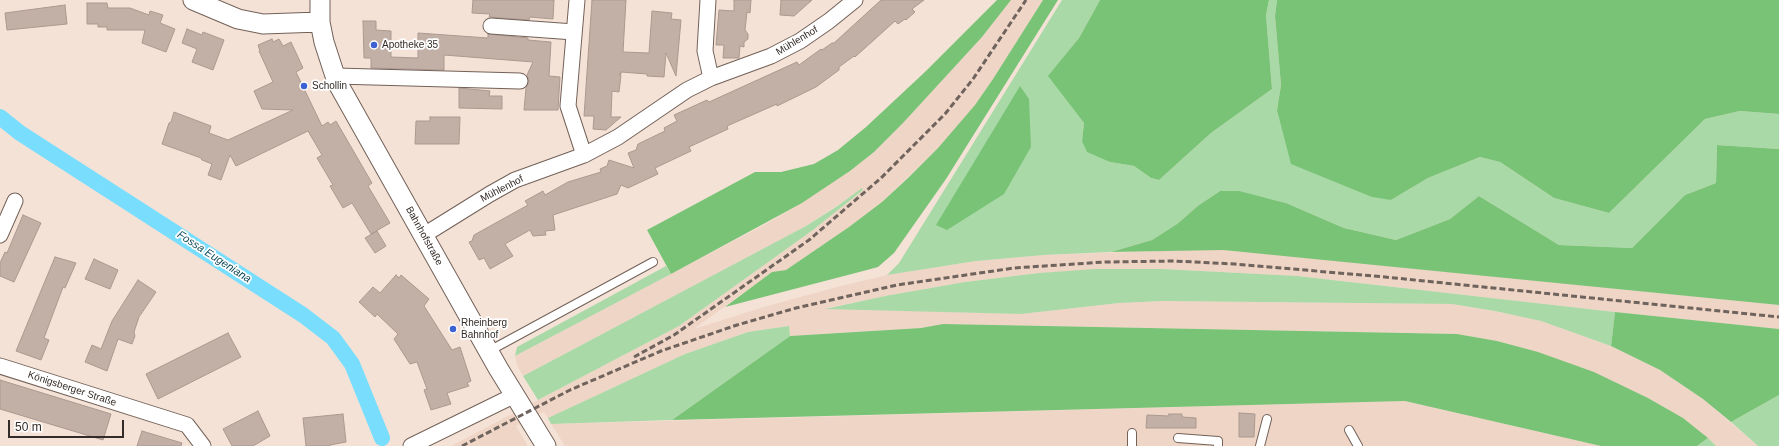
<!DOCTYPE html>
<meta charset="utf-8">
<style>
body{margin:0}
#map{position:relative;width:1779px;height:446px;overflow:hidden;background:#f5e2d7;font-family:Helvetica,sans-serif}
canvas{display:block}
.scale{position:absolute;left:8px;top:420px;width:116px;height:18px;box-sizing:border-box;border:2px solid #332b27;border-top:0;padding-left:5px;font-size:12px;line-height:14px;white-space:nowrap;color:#332b27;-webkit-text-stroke:3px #fff;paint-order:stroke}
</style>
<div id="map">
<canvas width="1779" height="446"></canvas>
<div class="scale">50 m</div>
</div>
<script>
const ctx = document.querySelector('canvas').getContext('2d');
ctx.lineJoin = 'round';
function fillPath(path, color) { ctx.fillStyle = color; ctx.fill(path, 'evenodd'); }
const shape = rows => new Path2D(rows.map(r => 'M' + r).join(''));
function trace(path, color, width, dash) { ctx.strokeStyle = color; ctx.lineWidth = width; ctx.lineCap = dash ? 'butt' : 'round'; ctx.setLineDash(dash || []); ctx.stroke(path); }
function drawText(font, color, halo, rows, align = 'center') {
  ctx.font = font + ' Helvetica,sans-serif'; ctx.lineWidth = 3.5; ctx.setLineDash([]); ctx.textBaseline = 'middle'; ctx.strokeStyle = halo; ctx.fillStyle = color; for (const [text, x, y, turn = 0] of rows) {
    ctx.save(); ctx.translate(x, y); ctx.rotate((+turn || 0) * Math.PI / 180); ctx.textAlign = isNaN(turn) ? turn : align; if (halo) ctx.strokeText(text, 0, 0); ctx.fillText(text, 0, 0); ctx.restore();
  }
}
const built = shape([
 [1011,0,1043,0,993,79,975,105,938,148,882,202,849,227,786,270,772,272,694,329,767,306,837,287,887,275,976,261,1044,255,1191,250,1223,250,1323,259,1779,305,1779,329,1615,312,1297,276,1163,269,1039,273,965,282,885,296,827,308,1021,314,1119,303,1163,301,1452,304,1495,311,1541,321,1611,346,1660,370,1703,399,1758,446,1716,446,1683,418,1648,398,1594,372,1497,341,1457,334,943,324,921,328,790,336,789,326,748,332,685,354,548,418,544,412,516,426,528,446,451,446,679,326,813,230,863,190,862,189,806,226,523,376,517,365,515,356,764,225,802,203,850,171,874,152,903,123,982,37],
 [1405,401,1601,446,565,446,551,424]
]);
const green = shape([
 [1062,0,1100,0,1079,38,1049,76,1084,123,1082,141,1110,162,1134,166,1151,178,1159,180,1211,133,1272,89,1266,15,1269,0,1277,0,1275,16,1281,85,1277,110,1391,200,1428,178,1480,157,1500,162,1554,198,1609,213,1705,119,1740,111,1779,114,1779,149,1717,145,1716,183,1685,195,1632,248,1559,245,1479,196,1450,219,1396,240,1344,228,1286,203,1270,199,1220,191,1199,205,1177,224,1152,240,1111,252,1044,255,976,261,887,275,899,263],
 [862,188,863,190,813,230,679,326,538,400,523,376,806,226,836,207],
 [666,266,671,274,515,356,517,347],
 [1095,269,1163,269,1297,276,1615,312,1611,346,1541,321,1495,311,1452,304,1163,301,1119,303,1021,314,825,309,885,296,965,282,1039,273],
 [789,326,790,336,672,420,551,424,548,418,685,354,748,332],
 [1779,395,1779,446,1758,446,1731,422],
 [1708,438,1716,446,1697,446]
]);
const forest = shape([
 [997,0,1011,0,982,37,903,123,874,152,850,171,802,203,671,274,647,230,755,172,781,172,814,164,838,150,866,127,926,71],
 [1043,0,1058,0,946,179,894,253,878,267,867,270,725,307,772,272,786,270,849,227,882,202,908,178,938,148,975,105,993,79],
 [1100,0,1269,0,1266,15,1272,89,1211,133,1159,180,1151,178,1134,166,1110,162,1087,152,1082,141,1084,123,1048,76,1079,38],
 [1277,0,1779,0,1779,114,1740,111,1705,119,1609,213,1554,198,1500,162,1480,157,1428,178,1391,200,1372,197,1291,164,1277,110,1281,85,1275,16],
 [1020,86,1029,99,1031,147,1004,194,947,230,936,225],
 [1717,145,1779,149,1779,305,1223,250,1111,252,1152,240,1177,224,1199,205,1220,191,1239,191,1270,199,1286,203,1344,228,1396,240,1450,219,1479,196,1559,245,1632,248,1685,195,1716,183],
 [1615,312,1779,329,1779,395,1731,422,1703,399,1660,370,1611,346],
 [943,324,1457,334,1497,341,1538,352,1594,372,1648,398,1683,418,1708,438,1697,446,1601,446,1405,401,672,420,790,336,921,328]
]);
const canal = shape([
 [0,117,20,133,303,315,333,338,352,364,382,438]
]);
const building = shape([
 [473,0,554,0,553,19,530,17,529,20,489,17,490,14,472,13,473,0],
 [592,0,626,0,623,52,649,53,652,11,672,13,671,19,681,20,676,76,666,53,664,77,647,76,647,74,621,72,621,74,619,74,621,75,619,92,612,91,611,117,621,117,606,130,593,129,594,116,584,116,592,0],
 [734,0,751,0,750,13,747,12,745,30,748,34,748,39,744,42,744,47,740,46,739,58,723,58,724,45,716,45,719,10,734,11,734,0],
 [781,0,812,0,794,16,780,15,781,0],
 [881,0,924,0,912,9,915,12,906,20,905,19,898,24,895,21,855,57,854,56,839,67,839,70,816,87,777,106,777,104,727,126,728,129,689,147,691,151,655,168,658,174,628,188,621,185,617,194,553,215,555,230,545,231,546,235,533,236,530,230,505,244,513,256,490,269,484,258,479,260,469,242,472,241,474,235,528,205,525,201,543,191,545,195,568,182,601,172,600,169,607,166,609,160,634,168,628,153,636,150,638,144,665,131,664,128,677,121,674,115,707,100,709,102,797,62,799,65,821,49,822,50,832,43,834,43,881,0],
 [87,3,107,3,108,8,130,8,149,15,150,11,163,15,160,23,175,29,166,52,142,43,145,30,107,30,107,27,98,27,98,24,87,24,87,3],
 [65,5,67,24,7,30,5,13,65,5],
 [363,21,376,21,376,30,391,31,391,57,418,58,418,33,488,38,488,34,528,38,528,40,551,42,549,76,560,77,558,110,524,110,526,88,529,82,527,75,533,62,444,55,444,70,371,68,371,58,364,58,363,21],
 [187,29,202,35,203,32,224,40,213,70,192,62,197,49,182,43,187,29],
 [272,39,273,42,279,39,283,46,291,42,303,68,296,72,322,126,328,122,330,125,336,121,372,183,368,186,390,223,371,234,352,203,343,208,330,186,333,185,317,158,322,155,308,131,236,166,230,155,221,180,208,175,212,164,202,160,201,158,162,144,169,123,171,122,174,112,211,126,209,133,228,140,293,110,262,109,254,91,273,82,259,51,260,51,258,45,272,39],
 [459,88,490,91,489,96,502,96,502,109,459,108,459,88],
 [430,117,460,117,459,144,415,144,416,121,430,121,430,117],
 [23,215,41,223,14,282,0,276,0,263,5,252,7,253,23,215],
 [377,231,386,246,375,253,365,238,377,231],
 [55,257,76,263,65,288,63,287,44,338,49,340,41,360,16,351,55,257],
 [94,259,118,270,110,289,85,279,94,259],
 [396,275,399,278,401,275,429,299,424,306,452,350,460,347,471,381,467,383,469,386,447,393,451,404,431,410,424,390,427,389,417,362,410,364,394,339,398,334,377,314,375,317,359,302,373,287,380,293,396,275],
 [138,280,156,292,139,317,134,332,135,336,132,344,118,339,107,371,85,362,92,345,101,349,112,321,138,280],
 [228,333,241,357,158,399,146,374,228,333],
 [0,380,111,414,103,440,0,409,0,380],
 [258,411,270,436,253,446,232,446,223,429,258,411],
 [1239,413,1255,414,1254,437,1239,437,1239,413],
 [343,414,346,442,330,445,330,446,306,446,303,418,343,414],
 [1169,414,1182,414,1182,417,1196,418,1196,428,1146,428,1147,415,1169,416,1169,414],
 [142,431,182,443,181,446,137,446,142,431]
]);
const service = shape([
 [489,351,653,262],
 [1349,430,1358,446],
 [1132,433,1132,446],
 [1178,438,1218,441,1218,446],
 [1260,446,1267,419]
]);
const minor = shape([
 [577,0,568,106,584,155],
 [708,0,705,51,711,78],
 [491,26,574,32],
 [336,76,520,81],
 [0,235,15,201],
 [424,235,490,194,515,180,584,155,618,137,687,90,711,78,771,56,800,41,829,21,855,0],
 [0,366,187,425,203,446],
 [411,446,515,395]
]);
const tertiary = shape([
 [193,0,238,19,263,24,320,22],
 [320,0,320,22,324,42,337,82,498,368,546,446]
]);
const rail = shape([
 [634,357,674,335,809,240,881,178,945,114,973,79,1026,0],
 [462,446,570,390,661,351,737,325,796,308,897,285,1014,268,1105,262,1174,261,1235,264,1385,277,1779,317]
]);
const markers = [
 [374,45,4,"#3b61d3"],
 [304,86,4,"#3b61d3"],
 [453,329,4,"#3b61d3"]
];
const streetNames = [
 ["Mühlenhof",797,41,-31],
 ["Mühlenhof",502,189,-27],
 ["Bahnhofstraße",424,236,61],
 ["Königsberger Straße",72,389,18]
];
const poiNames = [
 ["Apotheke 35",382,45],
 ["Schollin",312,86],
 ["Rheinberg",461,323],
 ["Bahnhof",461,335]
];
const waterNames = [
 ["Fossa Eugeniana",214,257,33]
];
fillPath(built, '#efd5c6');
fillPath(green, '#aad9a8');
fillPath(forest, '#79c377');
trace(canal, '#79defd', 16);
fillPath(building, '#c2afa5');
trace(building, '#ab998f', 1);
trace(service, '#726158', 10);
trace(minor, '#726158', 17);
trace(tertiary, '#726158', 21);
trace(service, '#fff', 8);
trace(minor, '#fff', 15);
trace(tertiary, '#fff', 19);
trace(rail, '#6f635d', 3, [6, 3]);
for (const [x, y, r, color] of markers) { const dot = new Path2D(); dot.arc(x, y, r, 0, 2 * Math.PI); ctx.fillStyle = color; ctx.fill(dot); trace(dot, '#fff', 1.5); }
drawText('10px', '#332b27', '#fff', streetNames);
drawText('10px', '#332b27', '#fff', poiNames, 'left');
drawText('italic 11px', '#104c5c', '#fff', waterNames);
</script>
